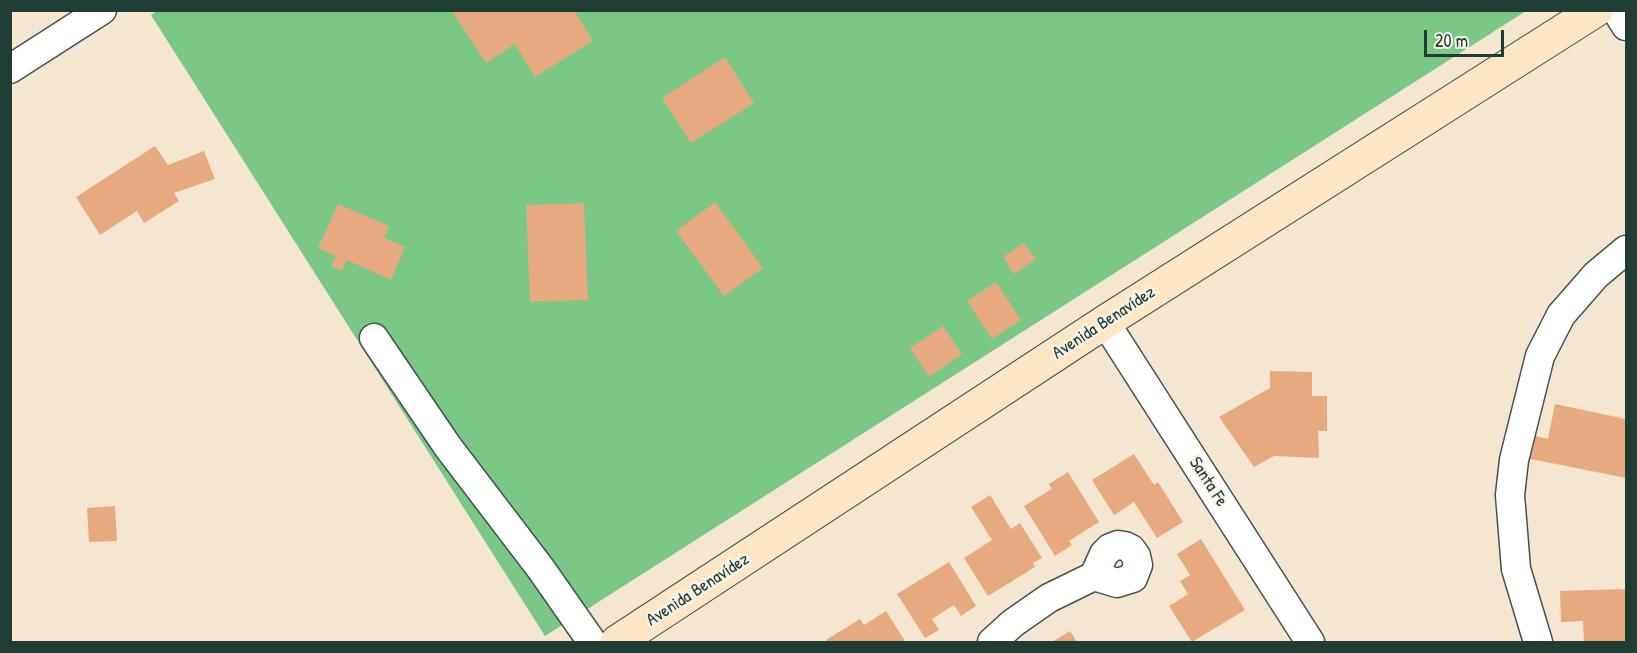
<!DOCTYPE html>
<meta charset="utf-8">
<style>
body{margin:0}
#map{position:relative;width:1637px;height:653px;overflow:hidden;background:#f5e6d1;font-family:"Patrick Hand",sans-serif}
canvas{display:block}
.frame{position:absolute;inset:0;border:12px solid #1f3d34;pointer-events:none}
.scale{position:absolute;left:1424px;top:30px;width:80px;height:27px;box-sizing:border-box;border:3px solid #1f3d34;border-top:0;padding-left:8px;font-size:18px;line-height:21px;white-space:nowrap;color:#1f3d34;-webkit-text-stroke:4px #f7f3e8;paint-order:stroke}
</style>
<div id="map">
<canvas width="1637" height="653"></canvas>
<div class="frame"></div>
<div class="scale">20 m</div>
</div>
<script>
const ctx = document.querySelector('canvas').getContext('2d');
ctx.lineJoin = 'round';
function fillPath(path, color) { ctx.fillStyle = color; ctx.fill(path, 'evenodd'); }
const shape = rows => new Path2D(rows.map(r => 'M' + r).join(''));
function trace(path, color, width, dash) { ctx.strokeStyle = color; ctx.lineWidth = width; ctx.lineCap = dash ? 'butt' : 'round'; ctx.setLineDash(dash || []); ctx.stroke(path); }
function drawText(font, color, halo, rows, align = 'center') {
  ctx.font = font + ' "Patrick Hand",sans-serif'; ctx.lineWidth = 5; ctx.setLineDash([]); ctx.textBaseline = 'middle'; ctx.strokeStyle = halo; ctx.fillStyle = color; for (const [text, x, y, turn = 0] of rows) {
    ctx.save(); ctx.translate(x, y); ctx.rotate((+turn || 0) * Math.PI / 180); ctx.textAlign = isNaN(turn) ? turn : align; if (halo) ctx.strokeText(text, 0, 0); ctx.fillText(text, 0, 0); ctx.restore();
  }
}
const green = shape([
 [158,10,1526,11,545,636,151,15]
]);
const building = shape([
 [451,10,574,10,593,41,535,77,515,44,486,63],
 [725,57,754,103,691,143,662,98],
 [155,146,168,165,204,151,215,179,174,193,179,201,144,223,137,211,100,235,76,197],
 [715,202,763,268,724,296,676,231],
 [584,203,588,300,530,302,526,205],
 [338,204,389,226,384,238,405,247,391,280,347,260,342,271,331,266,336,256,318,248],
 [1024,243,1036,259,1014,274,1003,257],
 [996,282,1021,320,992,339,967,301],
 [943,326,962,354,929,377,910,348],
 [1270,371,1312,372,1312,396,1327,396,1327,431,1318,431,1319,458,1274,456,1254,467,1219,417,1270,388],
 [1555,404,1626,419,1626,478,1521,457,1526,434,1548,439],
 [1134,454,1154,485,1158,482,1183,522,1157,538,1134,502,1114,515,1092,480],
 [1068,472,1099,522,1069,541,1072,545,1055,556,1024,506,1052,489,1049,484],
 [990,495,1011,529,1020,523,1042,558,1033,563,1035,567,988,596,964,558,992,540,971,507],
 [115,506,117,541,89,542,87,508],
 [1201,539,1245,610,1192,642,1169,606,1188,594,1180,581,1190,575,1177,554],
 [949,562,976,606,961,616,954,605,932,619,939,630,925,638,897,594],
 [1626,589,1626,642,1584,642,1583,621,1561,622,1560,591],
 [886,611,905,641,903,642,828,642,826,640,860,619,864,625],
 [1070,631,1077,642,1052,642]
]);
const minor = shape([
 [1616,10,1626,26],
 [10,69,102,10],
 [1105,322,1310,642],
 [374,338,448,447,541,569,592,642],
 [992,642,1013,623,1049,598,1094,576,1117,583,1133,578,1138,565,1136,556,1131,549,1125,546,1118,545,1110,548,1104,554,1094,576],
 [1538,642,1516,569,1510,495,1514,460,1540,356,1561,315,1596,275,1626,250]
]);
const secondary = shape([
 [617,642,1105,322,1596,10]
]);
const streetNames = [
 ["Avenida Benavídez",1104,323,-33],
 ["Santa Fe",1208,482,57],
 ["Avenida Benavídez",698,590,-33]
];
fillPath(green, '#7ac786');
fillPath(building, '#e6aa7e');
trace(minor, '#3f564c', 31);
trace(secondary, '#3f564c', 35);
trace(minor, '#fff', 28);
trace(secondary, '#fce6c4', 33);
drawText('18px', '#1f3d34', '#f7f3e8', streetNames);
</script>
